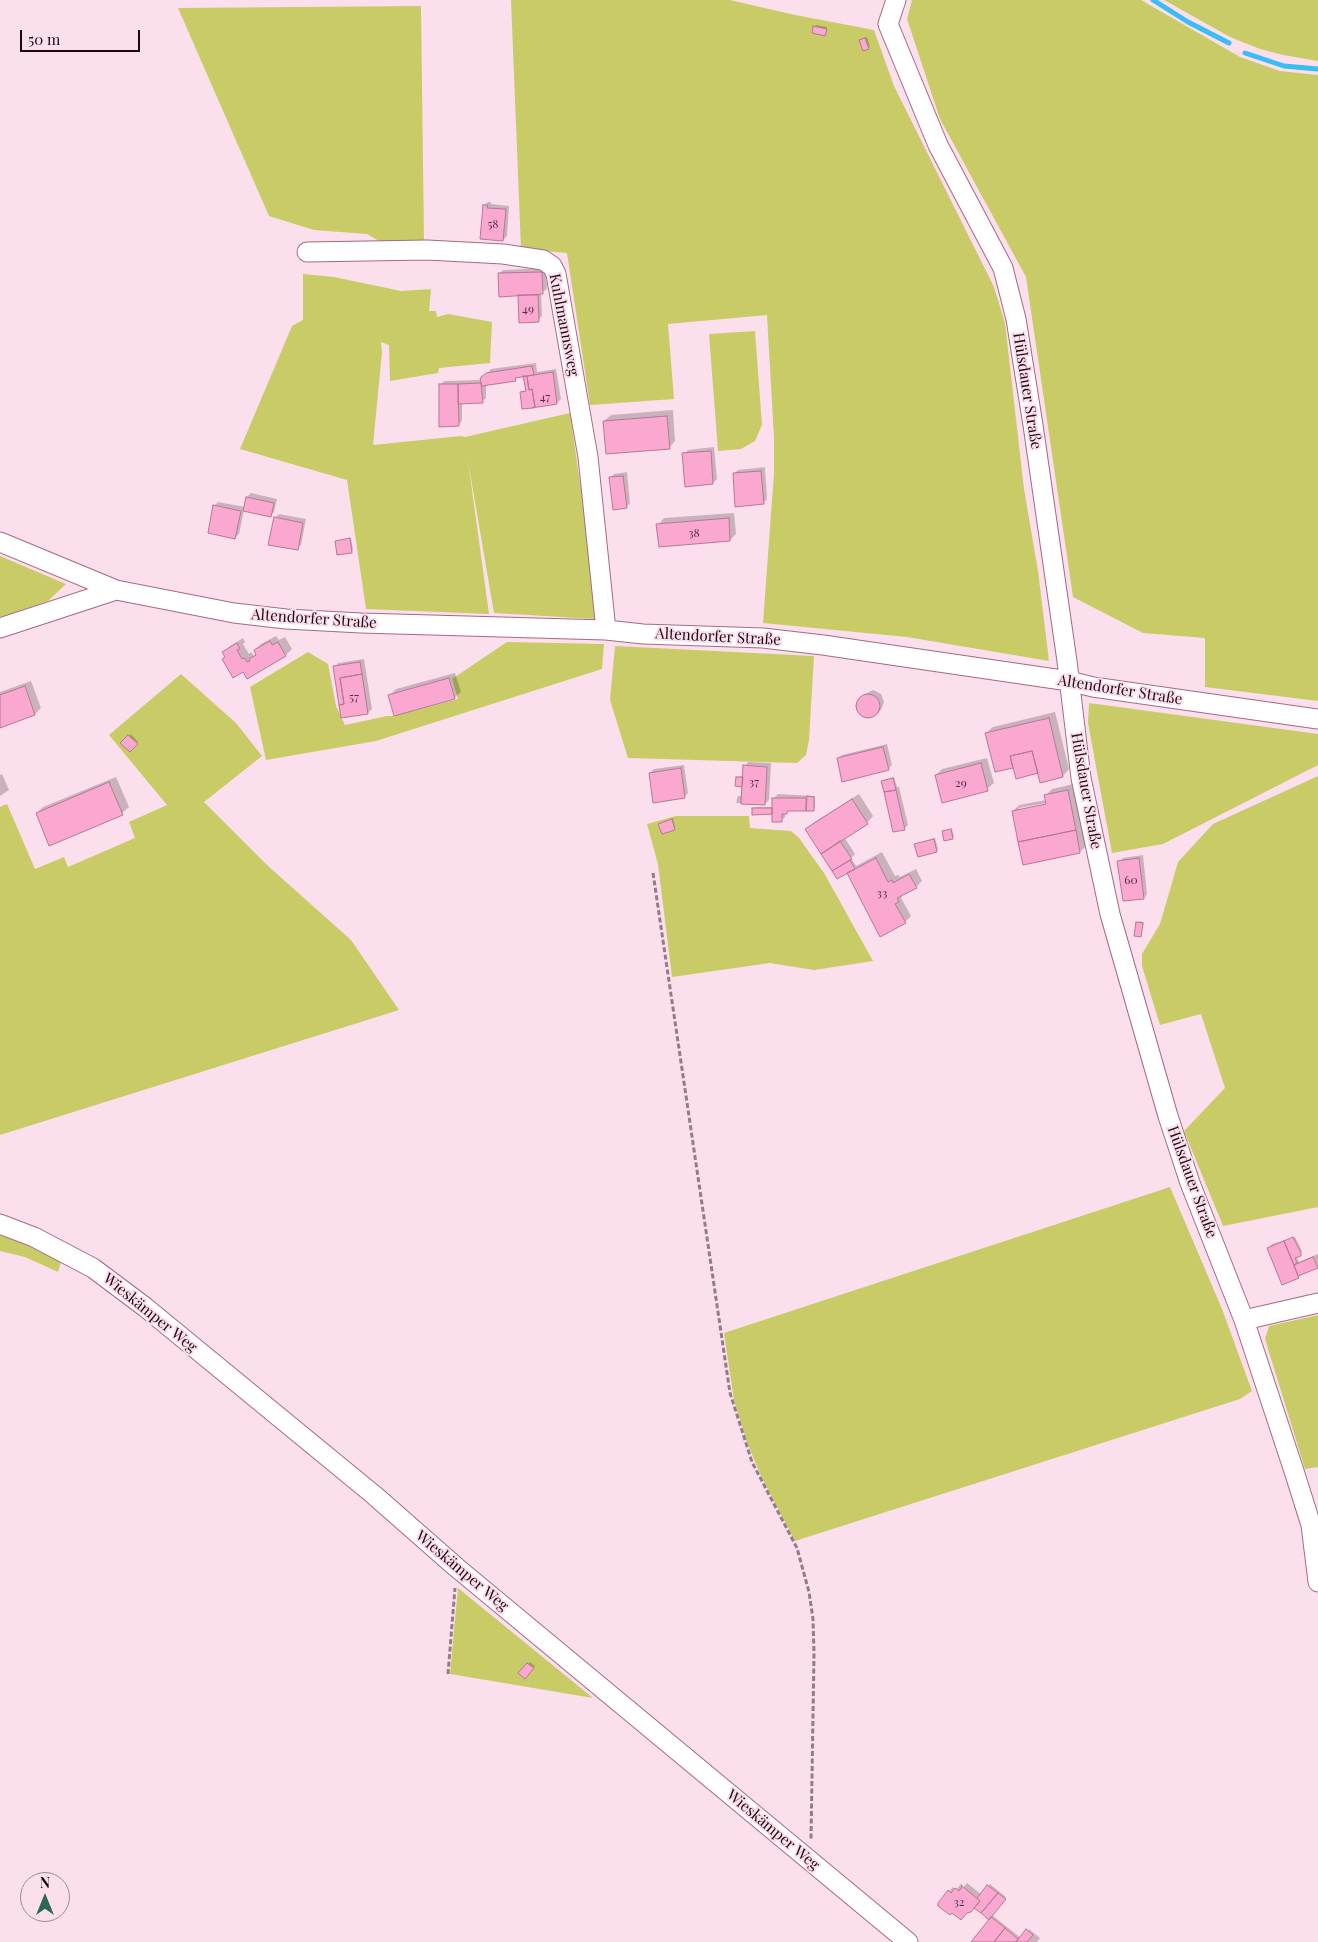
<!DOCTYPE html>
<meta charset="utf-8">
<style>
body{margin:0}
#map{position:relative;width:1318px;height:1942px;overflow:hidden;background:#fcdfec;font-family:"Playfair Display",serif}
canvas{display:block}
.north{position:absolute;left:20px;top:1872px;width:50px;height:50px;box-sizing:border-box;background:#fcdfec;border:1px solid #a38995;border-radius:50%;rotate:0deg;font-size:14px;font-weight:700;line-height:20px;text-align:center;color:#1d0712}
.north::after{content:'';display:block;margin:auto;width:18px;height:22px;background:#2a6854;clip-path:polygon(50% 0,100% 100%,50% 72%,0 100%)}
.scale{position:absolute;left:20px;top:30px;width:120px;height:22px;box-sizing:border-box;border:2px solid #1d0712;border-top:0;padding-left:6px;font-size:15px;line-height:18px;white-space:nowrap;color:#1d0712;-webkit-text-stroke:4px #fcdfec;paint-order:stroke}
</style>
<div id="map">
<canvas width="1318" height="1942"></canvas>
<div class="north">N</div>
<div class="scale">50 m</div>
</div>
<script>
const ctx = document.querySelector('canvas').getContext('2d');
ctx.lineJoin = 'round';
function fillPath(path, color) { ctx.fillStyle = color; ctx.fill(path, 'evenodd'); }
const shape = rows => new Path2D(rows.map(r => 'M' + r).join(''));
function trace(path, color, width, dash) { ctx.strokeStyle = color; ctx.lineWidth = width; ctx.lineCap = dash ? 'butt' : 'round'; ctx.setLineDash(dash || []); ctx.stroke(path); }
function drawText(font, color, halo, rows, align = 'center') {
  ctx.font = font + ' "Playfair Display",serif'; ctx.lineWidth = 4; ctx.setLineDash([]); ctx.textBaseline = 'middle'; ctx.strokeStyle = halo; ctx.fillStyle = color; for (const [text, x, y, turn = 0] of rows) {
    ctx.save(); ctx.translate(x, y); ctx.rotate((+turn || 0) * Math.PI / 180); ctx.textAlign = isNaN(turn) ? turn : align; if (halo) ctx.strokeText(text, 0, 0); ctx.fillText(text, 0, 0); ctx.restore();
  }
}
const green = shape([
 [511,0,730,0,795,15,874,30,894,86,994,287,1005,323,1024,489,1038,571,1049,661,907,637,763,623,774,473,774,438,767,315,668,324,674,399,590,405,567,253,521,249],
 [912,0,1141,0,1240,57,1280,71,1318,75,1318,701,1205,687,1205,638,1143,633,1073,597,1026,277,940,119,907,19],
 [1164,0,1318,0,1318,61,1283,55,1260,49,1230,37],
 [421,6,424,242,381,242,367,234,314,230,269,216,178,8],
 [303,274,334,277,401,291,431,289,429,311,436,311,437,317,448,314,492,322,490,363,439,368,438,373,390,381,389,345,381,342,382,352,373,445,461,436,465,437,570,413,586,526,595,619,494,613,468,461,489,614,366,609,347,480,240,449,292,326,303,320],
 [755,331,762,425,755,441,741,449,718,451,709,334],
 [0,556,66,584,48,601,0,618],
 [507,642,604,644,602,669,376,741,266,760,250,687,308,652,328,664,336,706,345,725,387,716,394,716,458,699,452,679],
 [615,646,814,656,809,740,806,755,797,763,628,758,610,700],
 [181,674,236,723,262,756,204,802,267,865,351,940,399,1010,0,1135,0,807,7,804,35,869,64,857,68,867,135,838,129,822,167,805,109,735],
 [1089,703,1318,734,1318,765,1163,844,1112,853,1088,723],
 [1318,776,1318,1207,1223,1226,1184,1131,1225,1088,1201,1014,1160,1025,1142,966,1142,954,1160,924,1178,862,1213,824],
 [676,816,749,816,750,828,791,831,799,838,824,873,873,961,814,970,770,963,672,977,658,864,647,824],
 [1170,1187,1222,1309,1252,1391,1240,1399,795,1541,761,1476,747,1442,734,1400,724,1333],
 [0,1231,62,1258,58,1272,25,1257,0,1251],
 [1318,1315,1318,1467,1305,1469,1265,1339,1269,1326],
 [458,1588,593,1698,450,1674]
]);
const shadow = shape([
 [816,25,827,27,826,33,825,35,815,27],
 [867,37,870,46,868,48,860,41],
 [488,202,491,202,491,204,509,206,507,236,503,240,484,205],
 [546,268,547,289,541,293,542,316,538,320,519,294,499,274,503,270],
 [536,363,537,372,556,369,561,399,557,403,521,392,527,390,525,377,519,376,515,380,486,384,486,398,482,402,462,402,462,421,458,425,440,385,444,381,482,380,491,369],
 [673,410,675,441,669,448,604,421,611,415],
 [714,447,717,479,713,483,684,454,688,450],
 [765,467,767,499,763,503,734,474,738,470],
 [627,472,630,503,626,507,610,478,614,474],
 [251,493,277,499,274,512,270,516,244,510,239,534,235,538,214,506,218,502,245,507,247,497],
 [734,513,736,534,730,540,658,525,664,518],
 [279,514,306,519,301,545,297,549,275,518],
 [351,538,353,550,351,552,336,541],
 [276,636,279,640,285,637,292,649,286,655,247,677,243,671,226,657,224,652,230,646,243,638,245,642,243,644,249,654,251,652,254,656,257,653,255,650,261,644],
 [364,659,372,709,368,713,335,667,338,663],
 [455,673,461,692,454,698,390,695,396,689],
 [31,681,41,708,35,714,0,727,0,692],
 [873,690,881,694,884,702,881,710,877,714,869,717,861,714,857,706,861,698,865,694],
 [1055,712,1069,769,1063,776,1014,766,996,771,986,733,993,727],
 [131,734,138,742,130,750,122,743],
 [887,744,892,765,888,769,838,759,842,755],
 [987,758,994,783,987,789,936,775,942,769],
 [748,762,771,763,769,800,765,804,736,803,738,796,743,796,743,785,737,777,744,776,745,766],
 [684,765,688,793,684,797,650,773,654,769],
 [2,774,9,790,0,796,0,775],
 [116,777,129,807,122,813,50,844,37,813,43,807],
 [894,777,897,787,899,787,908,825,904,829,883,781],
 [1074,784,1086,846,1080,852,1024,863,1013,811,1019,805,1046,800,1046,795,1052,789],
 [1052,802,1052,804,1019,811,1019,808],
 [778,794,815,796,815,808,813,810,790,810,785,813,785,817,781,821,774,811,754,809,755,807,774,807,774,798],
 [859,794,873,816,867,823,844,837,855,854,851,858,856,866,882,852,895,876,898,875,900,877,916,869,922,881,916,887,904,893,901,898,911,916,905,922,847,872,807,830,813,823],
 [673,818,675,827,674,829,660,824],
 [952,829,954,836,952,838,944,832],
 [935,838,938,849,937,851,916,844],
 [1143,855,1147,894,1144,898,1119,862,1123,858],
 [1139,921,1144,922,1141,935,1138,923],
 [1295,1237,1302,1251,1300,1255,1296,1256,1299,1262,1318,1254,1318,1266,1302,1272,1298,1277,1268,1248,1272,1244],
 [530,1662,535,1666,525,1677,520,1673],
 [967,1883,981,1894,990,1884,1006,1897,992,1915,1021,1938,1029,1929,1040,1938,1037,1942,973,1942,991,1919,975,1907,971,1911,949,1891,953,1887,956,1890,960,1885,963,1888]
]);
const stream = shape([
 [1153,0,1188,22,1229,43],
 [1245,53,1284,66,1318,69]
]);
const building = shape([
 [813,26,827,29,825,36,812,33,813,26],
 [865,38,869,49,863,51,859,40,865,38],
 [483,205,488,205,487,208,506,209,503,241,480,239,483,205],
 [542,272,543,294,499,297,498,273,542,272],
 [518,295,538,295,539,322,519,323,518,295],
 [532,366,534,375,515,378,516,381,482,386,481,383,480,378,486,373,532,366],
 [553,372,557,404,532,408,535,407,532,389,529,390,527,376,553,372],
 [523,376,527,376,529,390,532,389,535,407,532,408,522,409,520,392,526,391,523,376],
 [481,383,483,403,458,404,458,384,481,383],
 [439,384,458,384,459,426,439,427,439,384],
 [667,416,670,449,606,454,603,421,667,416],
 [711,451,713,484,685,487,682,453,711,451],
 [761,471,764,504,735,507,733,473,761,471],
 [623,476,627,508,613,510,609,477,623,476],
 [246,497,274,503,271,517,243,511,246,497],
 [213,505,241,511,235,539,208,533,213,505],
 [274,517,303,523,298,550,268,545,274,517],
 [729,518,730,541,659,547,656,524,729,518],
 [350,538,352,553,337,555,335,541,350,538],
 [270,641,272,645,278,642,286,656,247,679,243,672,233,678,222,659,225,657,222,652,237,643,240,649,237,650,242,659,245,658,247,662,250,661,249,659,256,655,254,650,270,641],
 [360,662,362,674,340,678,344,704,339,705,333,666,360,662],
 [362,674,368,714,341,718,339,705,344,704,340,678,362,674],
 [449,678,455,699,394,716,388,695,449,678],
 [25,686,35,715,0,728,0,695,25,686],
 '856 706a12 12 0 1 1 24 0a12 12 0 1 1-24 0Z',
 [1049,718,1063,777,1040,783,1032,751,1010,756,1013,768,995,772,985,733,1049,718],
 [128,735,138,744,130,752,120,743,128,735],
 [883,747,889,770,842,782,837,758,883,747],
 [1032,751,1038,773,1016,779,1010,756,1032,751],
 [981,763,988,791,942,803,935,775,981,763],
 [743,765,767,767,765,805,741,804,743,765],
 [681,768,685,798,653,803,649,773,681,768],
 [736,777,743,777,742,787,735,786,736,777],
 [893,778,896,790,884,792,881,781,893,778],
 [109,782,123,815,49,846,36,813,109,782],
 [896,790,905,830,893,832,884,792,896,790],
 [1068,790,1076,830,1018,842,1012,811,1046,804,1044,795,1068,790],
 [807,796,814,797,814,811,806,811,807,796],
 [772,798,806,798,806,811,787,811,787,814,782,814,782,822,772,822,772,798],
 [852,799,868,824,821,854,805,829,852,799],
 [752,808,772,808,772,814,752,815,752,808],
 [672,819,675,830,662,834,658,824,672,819],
 [951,829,953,839,944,841,942,831,951,829],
 [1076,830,1080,853,1023,865,1018,842,1076,830],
 [934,839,937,852,918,857,914,844,934,839],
 [840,841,852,859,832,871,821,854,840,841],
 [876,858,888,882,892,880,893,883,909,874,917,888,897,898,899,902,895,904,906,923,880,937,847,873,876,858],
 [1139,858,1144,899,1123,901,1117,861,1139,858],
 [850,860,855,869,837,879,832,871,850,860],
 [1136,922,1143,923,1141,937,1134,936,1136,922],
 [1293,1237,1301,1253,1301,1256,1295,1258,1297,1263,1294,1265,1284,1241,1293,1237],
 [1284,1241,1299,1278,1282,1285,1267,1248,1284,1241],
 [1313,1257,1318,1268,1298,1276,1294,1265,1313,1257],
 [527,1663,534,1668,525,1679,518,1673,527,1663],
 [961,1885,980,1901,971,1912,967,1913,961,1920,952,1913,950,1915,938,1906,938,1903,948,1890,951,1893,955,1888,959,1891,962,1887,961,1885],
 [987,1885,998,1893,981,1913,974,1908,980,1901,977,1898,987,1885],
 [998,1893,1006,1899,989,1920,981,1913,998,1893],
 [991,1917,1005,1928,994,1942,971,1942,991,1917],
 [1005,1928,1018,1939,1016,1942,994,1942,1005,1928],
 [1026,1929,1033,1935,1027,1942,1016,1942,1026,1929]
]);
const path = shape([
 [653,873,730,1393,752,1462,797,1548,809,1592,813,1619,814,1654,811,1839],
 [448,1674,455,1588]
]);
const minor = shape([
 [896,0,888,24,938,145,1003,268,1016,319,1033,425,1067,661,1081,778,1110,914,1168,1116,1190,1183,1244,1320,1294,1471,1311,1525,1318,1582],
 [307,252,427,250,503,254,543,260,552,266,556,274,588,457,606,630],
 [0,542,116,590,234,613,286,619,361,623,606,630,643,634,763,638,823,645,1069,681,1093,687,1318,719],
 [0,628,116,590],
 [0,1224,34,1237,93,1268,145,1307,374,1495,456,1567,908,1942],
 [1244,1320,1318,1303]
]);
const numberNames = [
 ["58",493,224],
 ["49",528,309],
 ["47",545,397],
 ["38",694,533],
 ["57",354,697],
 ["37",754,782],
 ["29",961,783],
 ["60",1131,880],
 ["33",882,893],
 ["32",959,1902]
];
const streetNames = [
 ["Kuhlmannsweg",564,325,79],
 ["Hülsdauer Straße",1027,391,81],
 ["Altendorfer Straße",314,619,4],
 ["Altendorfer Straße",718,637,3],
 ["Altendorfer Straße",1120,690,9],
 ["Hülsdauer Straße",1086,791,80],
 ["Hülsdauer Straße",1192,1182,70],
 ["Wieskämper Weg",150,1313,39],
 ["Wieskämper Weg",462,1571,40],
 ["Wieskämper Weg",773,1830,40]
];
fillPath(green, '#c9cb67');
fillPath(shadow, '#0003');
trace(stream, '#38bef4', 5);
fillPath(building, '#faa8cf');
trace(building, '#b67795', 1);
trace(minor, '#a66886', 21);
trace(path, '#957b87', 3, [5, 2.5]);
trace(minor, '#fff', 19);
drawText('12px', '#542f41', null, numberNames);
drawText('15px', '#1d0712', '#fcdfec', streetNames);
</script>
